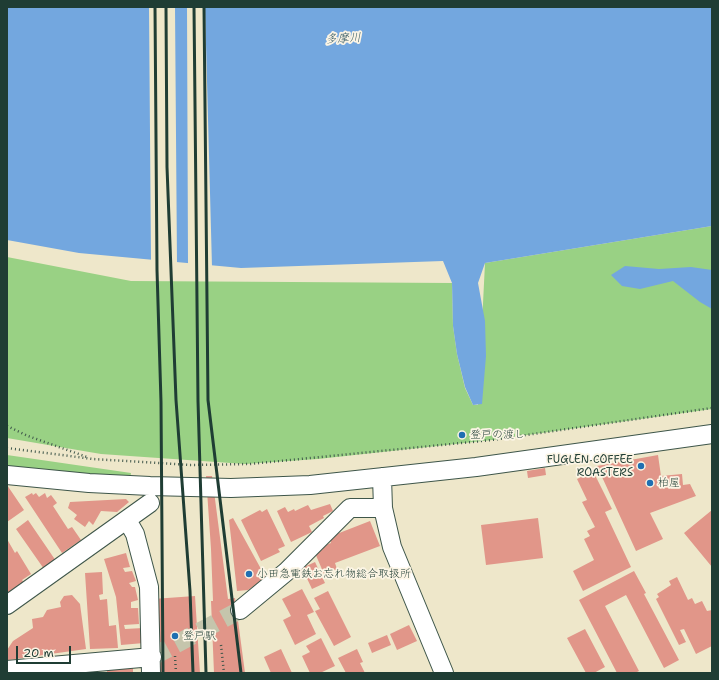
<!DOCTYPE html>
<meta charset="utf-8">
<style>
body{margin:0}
#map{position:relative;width:719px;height:680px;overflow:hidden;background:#eee7ca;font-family:"Shantell Sans",sans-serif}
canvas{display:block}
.frame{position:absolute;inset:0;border:8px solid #1f3d34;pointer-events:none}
.scale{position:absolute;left:16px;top:646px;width:55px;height:18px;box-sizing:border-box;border:2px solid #1f3d34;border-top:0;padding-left:5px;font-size:12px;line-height:14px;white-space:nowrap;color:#1f3d34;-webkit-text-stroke:3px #fcf5e5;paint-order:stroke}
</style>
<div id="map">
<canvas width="719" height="680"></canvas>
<div class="frame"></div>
<div class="scale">20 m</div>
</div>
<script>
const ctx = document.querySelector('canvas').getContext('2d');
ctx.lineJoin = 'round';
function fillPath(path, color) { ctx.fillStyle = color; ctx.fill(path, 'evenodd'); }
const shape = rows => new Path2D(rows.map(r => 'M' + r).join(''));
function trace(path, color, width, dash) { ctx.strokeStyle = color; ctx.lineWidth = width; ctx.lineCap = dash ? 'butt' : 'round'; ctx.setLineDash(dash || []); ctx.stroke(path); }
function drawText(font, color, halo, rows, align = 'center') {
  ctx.font = font + ' "Shantell Sans","Klee One",sans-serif'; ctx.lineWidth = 3.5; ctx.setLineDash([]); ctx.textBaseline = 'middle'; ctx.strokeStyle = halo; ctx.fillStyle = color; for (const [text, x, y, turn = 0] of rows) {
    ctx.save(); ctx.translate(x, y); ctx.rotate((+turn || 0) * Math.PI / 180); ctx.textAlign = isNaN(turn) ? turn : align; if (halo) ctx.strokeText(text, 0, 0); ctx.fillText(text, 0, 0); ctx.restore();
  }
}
const green = shape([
 [712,226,712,409,492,440,318,459,245,464,101,454,7,438,7,257,131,281,452,283,453,326,457,354,465,388,473,405,478,405,485,263],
 [7,455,131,473,130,480,7,468]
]);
const water = shape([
 [7,7,712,7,712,226,485,263,478,283,485,321,486,356,482,404,473,405,465,387,457,354,453,326,452,283,443,261,241,268,79,253,7,240],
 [625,266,659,269,691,267,712,270,712,309,700,302,673,281,640,289,622,286,611,275]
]);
const pier = shape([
 [149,7,175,7,177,264,151,262],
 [187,7,205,7,212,267,188,265]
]);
const building = shape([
 [658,455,661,476,682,474,683,485,690,484,696,496,650,513,663,539,636,551,597,466],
 [545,468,546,475,528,478,527,471],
 [593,471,612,509,605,512,631,567,583,591,573,571,594,560,584,539,590,536,587,531,595,527,582,502,587,500,577,479],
 [206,476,212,476,228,599,235,598,245,673,214,673,211,601,213,601,211,549],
 [7,485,24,510,7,522],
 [32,493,33,495,36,493,39,497,45,493,47,498,51,495,57,503,53,506,68,529,72,527,81,540,62,553,25,497],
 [126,499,129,502,117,512,101,511,93,525,89,521,85,527,74,519,77,515,68,508,70,502],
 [330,504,333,511,323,516,324,518,309,526,312,532,291,542,277,511,285,507,288,512,294,509,295,511,308,505,311,510],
 [267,509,285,546,278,549,280,552,261,561,241,520,260,510,262,512],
 [712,510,712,567,684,533],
 [233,518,266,578,248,590,237,591,229,520],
 [538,518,543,558,486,565,481,525],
 [28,520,56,561,44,569,16,529],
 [370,521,380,546,335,563,337,569,324,574,315,553,323,549,322,546,331,543,329,537],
 [7,539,15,553,17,551,31,574,22,580,25,584,7,594],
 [126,553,130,567,123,568,125,572,132,571,136,581,129,583,132,587,135,587,138,600,131,602,131,608,138,608,139,624,124,625,125,629,143,628,144,643,121,645,116,597,104,559],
 [315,562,325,583,312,589,302,568],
 [634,571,646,593,644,594,679,660,664,668,626,595,605,606,639,671,635,673,617,673,579,600],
 [102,572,103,594,99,595,100,600,107,599,109,626,116,625,118,648,90,649,85,573],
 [677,577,688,600,692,598,695,604,702,601,707,611,712,610,712,646,696,654,684,629,680,630,686,642,679,645,656,599,659,597,657,594,671,585,669,581],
 [302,589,314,612,307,615,316,634,295,645,283,620,291,616,282,599],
 [328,591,351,637,334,646,315,611,320,609,314,598],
 [72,595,80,604,86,649,8,660,7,650,13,641,33,628,32,619,43,617,47,610,61,607,60,602,64,596],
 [195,596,200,673,154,673,153,599],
 [409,625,417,641,397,650,390,634],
 [585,629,605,667,594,673,586,673,567,638],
 [387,635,391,645,372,653,368,643],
 [321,638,335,666,320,673,310,673,302,656,310,652,306,646],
 [281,649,292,673,271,673,264,657],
 [357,649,363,662,360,663,365,673,346,673,338,658],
 [133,666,133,673,107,673,107,668]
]);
const streetTunnel = shape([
 [152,657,240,610]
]);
const path = shape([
 [7,426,28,436,87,457],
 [7,448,93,459,190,465,250,464,492,440,712,408],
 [221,645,224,673],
 [175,656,176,673]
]);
const street = shape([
 [7,475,89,483,150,486,231,488,310,485,476,467,712,434],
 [382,477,383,508,392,547,444,673],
 [127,520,135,534,149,587,151,673],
 [7,605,150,503],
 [240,610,286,572,350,508,383,508],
 [7,670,152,657]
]);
const rail = shape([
 [155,7,157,270,161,402,163,673],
 [166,7,167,167,176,400,190,591,193,673],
 [194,7,198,401,206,673],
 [204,7,208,400,241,673]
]);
const markers = [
 [462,435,4,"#1f6fb2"],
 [641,466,4,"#1f6fb2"],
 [650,483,4,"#1f6fb2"],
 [249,574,4,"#1f6fb2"],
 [175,636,4,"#1f6fb2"]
];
const poiNames = [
 ["登戸の渡し",470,435],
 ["FUGLEN COFFEE",633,460,"right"],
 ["ROASTERS",633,473,"right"],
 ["柏屋",658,483],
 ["小田急電鉄お忘れ物総合取扱所",257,574],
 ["登戸駅",183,636]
];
const waterNames = [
 ["多摩川",343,39,-3]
];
fillPath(green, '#99d184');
fillPath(water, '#73a7df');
fillPath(pier, '#eee7ca');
fillPath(building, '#e19689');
trace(streetTunnel, '#c5c5ac', 18, [18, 9]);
trace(street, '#3e564a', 20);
trace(path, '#3e564a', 2.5, [1, 3]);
trace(street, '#fff', 18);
trace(rail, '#1f3d34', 3);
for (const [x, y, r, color] of markers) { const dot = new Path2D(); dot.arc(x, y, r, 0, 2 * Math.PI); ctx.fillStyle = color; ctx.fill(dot); trace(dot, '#fcf5e5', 1.5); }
drawText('11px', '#1f3d34', '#fcf5e5', poiNames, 'left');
drawText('italic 12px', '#385d67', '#fcf5e5', waterNames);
</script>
